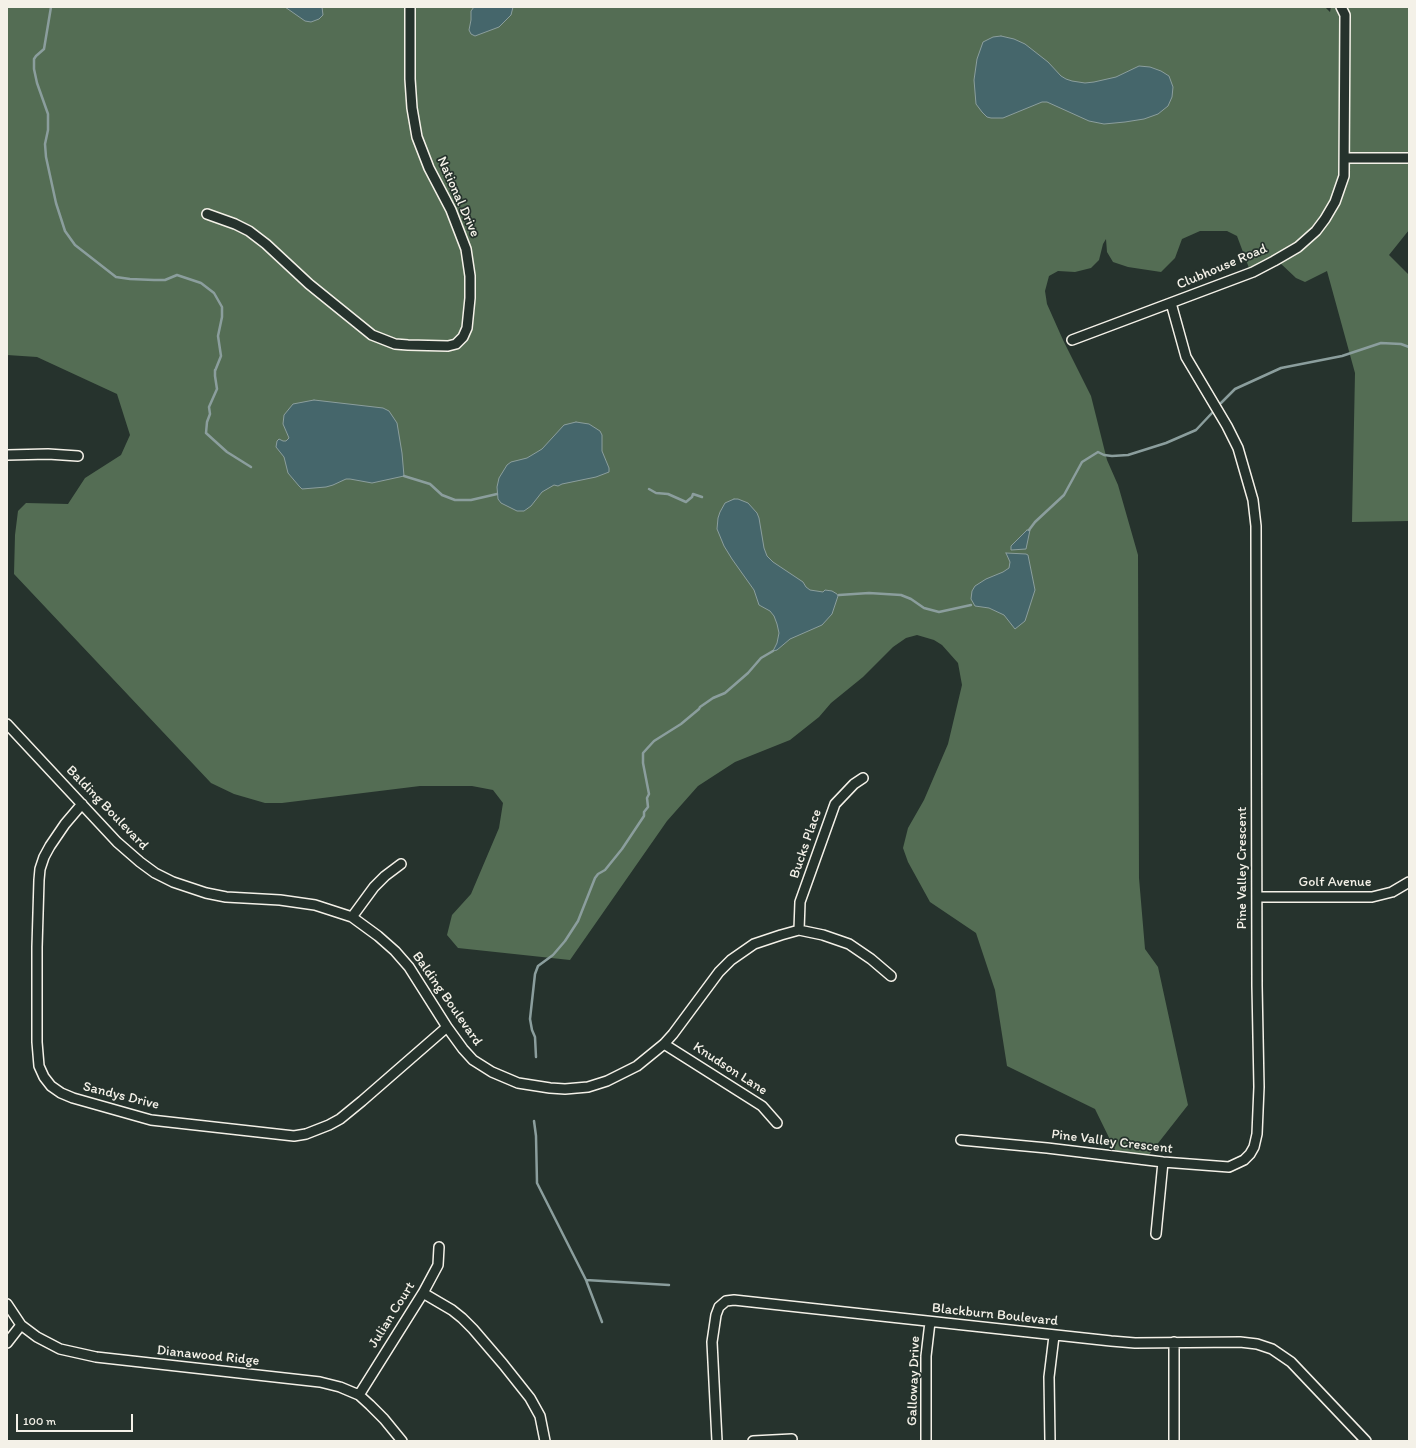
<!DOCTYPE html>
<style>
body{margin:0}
#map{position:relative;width:1416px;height:1448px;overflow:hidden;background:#26332d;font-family:Itim,sans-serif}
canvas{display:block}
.frame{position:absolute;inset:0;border:8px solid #f4f1e8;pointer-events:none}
.scale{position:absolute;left:16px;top:1414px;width:117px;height:18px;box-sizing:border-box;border:2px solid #f4f1e8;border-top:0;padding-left:5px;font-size:12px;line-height:14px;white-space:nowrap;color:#f4f1e8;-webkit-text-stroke:3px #26332d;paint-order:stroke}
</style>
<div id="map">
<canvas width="1416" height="1448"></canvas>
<div class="frame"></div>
<div class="scale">100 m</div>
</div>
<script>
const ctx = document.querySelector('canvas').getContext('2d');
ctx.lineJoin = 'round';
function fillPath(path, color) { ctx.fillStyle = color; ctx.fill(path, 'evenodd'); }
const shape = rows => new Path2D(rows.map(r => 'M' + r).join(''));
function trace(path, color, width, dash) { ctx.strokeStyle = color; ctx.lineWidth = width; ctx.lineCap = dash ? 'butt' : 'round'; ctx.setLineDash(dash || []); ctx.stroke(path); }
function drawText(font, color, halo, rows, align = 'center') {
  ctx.font = font + ' Itim,sans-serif'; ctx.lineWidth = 3.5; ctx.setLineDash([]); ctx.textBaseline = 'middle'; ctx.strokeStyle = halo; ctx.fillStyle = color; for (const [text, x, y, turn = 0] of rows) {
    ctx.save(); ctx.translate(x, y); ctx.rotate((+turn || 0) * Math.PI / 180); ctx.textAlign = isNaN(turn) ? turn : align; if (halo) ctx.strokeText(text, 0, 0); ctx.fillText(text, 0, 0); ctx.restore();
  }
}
const green = shape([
 [7,7,1325,7,1330,12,1331,7,1409,7,1409,230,1389,255,1409,275,1409,521,1352,522,1355,373,1327,271,1305,282,1296,278,1278,261,1259,270,1249,268,1237,236,1227,231,1200,231,1182,239,1175,258,1161,272,1128,267,1113,262,1107,252,1106,239,1103,244,1099,260,1091,268,1075,272,1058,271,1049,276,1045,291,1047,304,1063,340,1091,396,1107,460,1118,485,1138,555,1139,878,1145,949,1158,967,1188,1105,1148,1156,1119,1158,1095,1109,1007,1066,995,990,976,933,930,902,908,862,903,848,908,828,924,800,948,744,962,685,958,663,942,645,934,640,917,635,906,638,893,647,863,677,831,703,819,717,790,740,735,762,698,786,667,821,570,960,458,948,447,935,452,915,471,894,499,828,503,803,493,790,472,786,420,786,282,803,265,803,234,794,211,783,14,574,15,535,18,511,26,503,68,504,85,478,121,455,130,435,117,394,37,357,7,355]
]);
const water = shape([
 [285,7,322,7,323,15,319,19,311,22,305,21,285,7],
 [474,7,513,7,511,15,499,27,475,36,471,34,469,30,471,20,471,11,474,7],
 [1001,36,1014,39,1025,44,1048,62,1061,76,1066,79,1072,81,1085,83,1094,82,1116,77,1139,66,1150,67,1161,71,1169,76,1173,87,1172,97,1168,106,1158,114,1144,119,1125,122,1104,124,1089,121,1047,102,1042,102,1003,118,991,118,987,117,982,112,976,104,974,80,977,59,983,42,993,37,1001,36],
 [314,400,383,408,389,411,397,423,402,453,404,476,372,483,350,479,346,479,333,485,326,487,302,489,299,486,288,473,284,457,276,447,277,441,279,439,283,441,286,441,289,438,283,424,284,415,293,404,314,400],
 [576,422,589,424,600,431,602,435,602,451,609,468,609,472,596,477,562,484,558,486,554,485,542,492,531,506,524,511,517,511,501,503,498,499,497,487,499,478,507,465,511,462,527,458,542,449,564,425,576,422],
 [734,499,738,499,748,503,757,513,759,518,764,548,767,556,773,562,803,582,806,587,810,590,823,592,825,590,832,591,837,594,838,596,832,614,822,625,790,639,777,650,773,651,777,643,779,633,777,624,774,616,770,611,759,605,754,590,732,559,724,546,717,529,718,518,720,512,725,503,734,499],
 [1027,530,1030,530,1026,549,1011,550,1011,546,1027,530],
 [1006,553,1026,554,1028,555,1035,590,1025,621,1015,629,1004,615,989,608,975,606,971,599,972,591,975,586,986,579,1003,572,1009,568,1010,562,1006,553]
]);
const stream = shape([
 [51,7,44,49,36,56,34,59,34,69,37,83,48,114,48,130,45,144,46,157,56,203,65,231,75,245,116,277,130,279,154,280,165,280,177,275,201,283,214,293,222,307,222,317,218,336,221,356,215,371,215,370,215,376,217,389,209,407,210,414,207,422,206,433,227,452,251,467],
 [1221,403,1235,389,1281,368,1342,356,1381,343,1401,344,1409,347],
 [404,476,430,484,442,495,455,500,471,500,497,494],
 [649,489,656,493,668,494,686,502,692,497,693,494,702,497],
 [1029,530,1035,522,1064,495,1082,462,1098,452,1104,455,1112,456,1128,455,1166,443,1196,430,1212,413],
 [839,595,869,593,901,595,911,599,924,608,939,612,971,605],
 [536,1057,535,1037,532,1030,530,1019,535,974,538,966,553,955,565,941,578,921,595,878,598,874,605,870,622,849,644,816,644,812,648,807,647,798,649,794,643,763,643,753,654,741,681,724,699,709,700,707,713,698,725,693,748,673,761,658,773,651],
 [534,1121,536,1136,537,1183,586,1280,602,1322],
 [586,1280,669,1285]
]);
const minor = shape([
 [1345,158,1409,158],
 [207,214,235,224,249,231,266,244,309,284,372,335,395,344,408,345,448,346,456,344,463,337,467,328,470,298,470,276,466,249,451,210,429,168,417,137,412,108,410,79,410,7],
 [1072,340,1253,272,1274,261,1298,247,1316,231,1325,219,1335,202,1344,176,1345,15,1341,7],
 [7,455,48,454,78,456],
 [7,724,117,842,140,862,155,873,173,882,206,893,226,897,280,900,315,905,352,917,378,936,395,951,409,967,447,1027,463,1049,473,1060,492,1072,518,1083,550,1088,565,1089,588,1087,607,1081,637,1066,664,1044,673,1034,719,972,731,960,754,944,781,935,799,930,823,935,849,944,871,959,891,976],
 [82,804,65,824,50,846,44,857,40,869,39,880,37,947,37,1042,39,1066,44,1077,51,1086,61,1093,73,1098,151,1120,294,1136,306,1134,329,1125,340,1119,362,1101,447,1027],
 [1257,897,1372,897,1392,892,1409,882],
 [352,917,374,887,385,876,401,864],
 [799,930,800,902,835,804,854,784,863,778],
 [664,1044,762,1106,777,1123],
 [961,1140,1047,1148,1163,1162,1229,1167,1244,1160,1250,1154,1254,1147,1257,1134,1259,1087,1257,986,1256,526,1253,500,1238,448,1227,426,1186,357,1171,303],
 [1156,1234,1163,1162],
 [423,1293,452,1310,462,1318,473,1329,503,1364,530,1398,540,1416,545,1441],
 [7,1304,21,1325,37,1337,60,1349,96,1357,320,1382,340,1387,359,1395,370,1405,384,1419,402,1441],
 [1174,1342,1174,1441],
 [7,1343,21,1325],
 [359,1395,423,1293,438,1265,439,1247],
 [717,1441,712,1342,716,1315,719,1307,726,1301,734,1300,1111,1341,1135,1343,1240,1342,1257,1344,1272,1349,1291,1362,1366,1441],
 [753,1441,792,1439],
 [926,1441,926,1356,930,1322],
 [1050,1441,1049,1377,1054,1336]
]);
const streetNames = [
 ["National Drive",458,197,66],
 ["Clubhouse Road",1222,267,-23],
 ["Balding Boulevard",107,808,46],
 ["Bucks Place",806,844,-71],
 ["Pine Valley Crescent",1242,868,-90],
 ["Golf Avenue",1335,882],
 ["Balding Boulevard",447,999,55],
 ["Knudson Lane",730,1069,33],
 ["Sandys Drive",121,1096,14],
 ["Pine Valley Crescent",1112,1142,7],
 ["Julian Court",392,1315,-58],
 ["Blackburn Boulevard",995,1315,6],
 ["Dianawood Ridge",208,1356,6],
 ["Galloway Drive",914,1381,-88]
];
fillPath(green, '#546d54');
fillPath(water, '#45666b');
trace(water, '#8b9e9d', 1);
trace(stream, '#8b9e9d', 2.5);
trace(minor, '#f4f1e8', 12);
trace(minor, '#26332d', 9);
drawText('14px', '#f4f1e8', '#26332d', streetNames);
</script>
